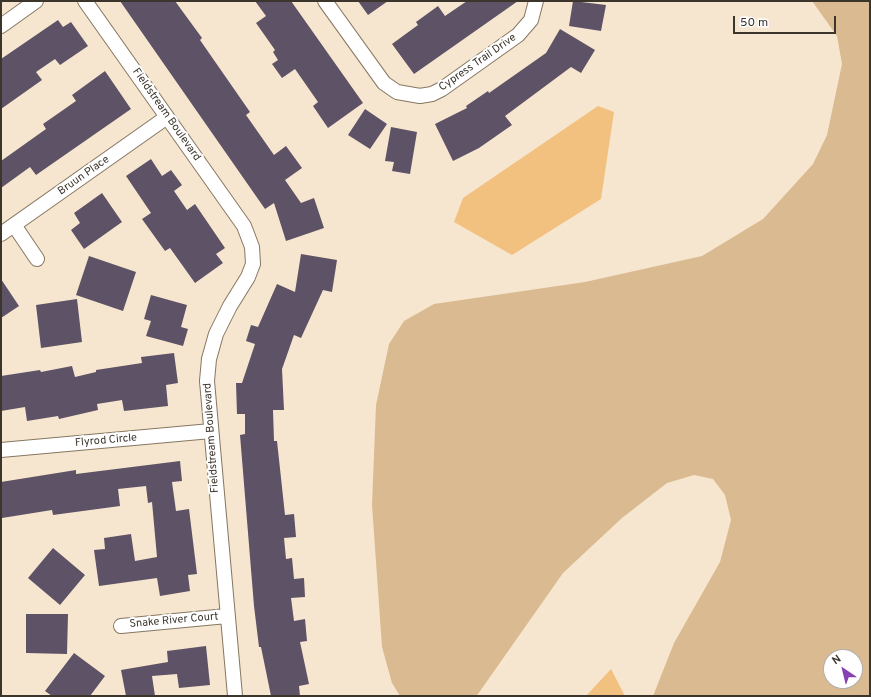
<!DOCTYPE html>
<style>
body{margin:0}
#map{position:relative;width:871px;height:697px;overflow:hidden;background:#f7e6cf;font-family:Overpass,sans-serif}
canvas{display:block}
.frame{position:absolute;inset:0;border:2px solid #3c352c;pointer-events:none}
.north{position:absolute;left:823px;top:649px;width:40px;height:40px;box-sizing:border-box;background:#fff;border:1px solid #b1aeab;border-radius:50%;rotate:325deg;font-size:11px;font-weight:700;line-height:16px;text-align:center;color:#3c352c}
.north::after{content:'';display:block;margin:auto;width:14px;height:18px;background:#8841b4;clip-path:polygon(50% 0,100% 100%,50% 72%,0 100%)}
.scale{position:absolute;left:733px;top:16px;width:103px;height:18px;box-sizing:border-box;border:2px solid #3c352c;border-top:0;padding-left:5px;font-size:12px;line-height:14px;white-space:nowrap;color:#3c352c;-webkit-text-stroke:3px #fff;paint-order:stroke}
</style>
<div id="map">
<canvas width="871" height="697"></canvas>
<div class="frame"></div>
<div class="north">N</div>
<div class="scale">50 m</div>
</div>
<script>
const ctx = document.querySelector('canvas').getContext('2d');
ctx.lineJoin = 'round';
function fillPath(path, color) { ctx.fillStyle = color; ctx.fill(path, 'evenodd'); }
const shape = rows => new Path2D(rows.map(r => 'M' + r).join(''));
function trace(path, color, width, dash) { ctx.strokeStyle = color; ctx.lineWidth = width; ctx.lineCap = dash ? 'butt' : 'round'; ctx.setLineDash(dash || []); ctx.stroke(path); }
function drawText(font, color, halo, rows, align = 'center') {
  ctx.font = font + ' Overpass,sans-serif'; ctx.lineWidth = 4; ctx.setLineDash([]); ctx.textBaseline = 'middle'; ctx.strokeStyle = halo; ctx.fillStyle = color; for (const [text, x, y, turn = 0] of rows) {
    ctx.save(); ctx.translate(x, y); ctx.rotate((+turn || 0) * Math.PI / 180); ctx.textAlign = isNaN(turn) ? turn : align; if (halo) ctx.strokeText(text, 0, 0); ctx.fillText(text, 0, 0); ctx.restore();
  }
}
const green = shape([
 [812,1,870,1,870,696,653,696,674,643,720,562,731,520,725,495,713,479,694,475,667,483,622,518,563,573,478,694,475,696,400,696,392,683,382,647,372,505,376,405,389,344,404,321,434,304,585,282,702,256,763,219,813,164,827,135,842,64,837,36],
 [831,657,855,657,855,681,831,681]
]);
const water = shape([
 [598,106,614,112,601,199,512,255,454,222,463,198],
 [611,669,625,696,586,696]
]);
const building = shape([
 [120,1,175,1,202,38,200,40,250,112,246,115,274,155,286,146,302,168,285,180,301,203,314,198,324,228,286,241,274,203,265,209],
 [255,1,291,1,363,103,328,128,313,106,318,102,295,69,282,78,272,64,278,60,273,52,275,50,256,23,266,16],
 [358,1,388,1,368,15],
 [467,1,518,1,414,74,392,44,418,25,416,22,438,6,445,16],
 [573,1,606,5,601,31,569,26],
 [58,20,63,27,71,22,88,46,60,65,55,59,36,72,42,80,1,109,1,59],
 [560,29,595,50,581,73,571,67,505,116,512,125,479,148,453,161,435,124,467,108,466,106,488,91,489,93,546,53],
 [105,71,131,109,36,175,30,167,1,188,1,161,46,129,43,124,76,101,72,95],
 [365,109,387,124,370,149,348,135],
 [391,127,417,132,410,174,392,171,394,162,385,161],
 [151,159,162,176,171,170,182,185,174,191,187,210,195,204,225,248,216,254,223,263,195,283,170,248,165,251,142,219,151,213,126,176],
 [102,193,122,222,84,249,71,230,80,223,74,213],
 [301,254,337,260,332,292,323,290,301,338,294,335,282,369,284,410,273,410,274,441,277,441,285,515,294,514,296,537,284,538,286,559,292,558,294,579,304,578,305,597,291,598,294,621,305,619,307,641,300,642,309,684,299,686,300,696,271,696,261,647,259,647,254,606,240,435,245,434,245,414,237,414,236,383,242,383,255,344,246,341,251,325,258,327,277,284,295,292],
 [89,256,136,272,123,311,76,295],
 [1,279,19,306,1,318],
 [151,295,187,305,181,327,188,329,183,346,146,336,151,321,144,319],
 [77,299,82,342,41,348,36,305],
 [174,353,178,383,166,385,168,406,124,411,122,400,97,404,98,410,59,419,58,416,27,421,25,407,1,411,1,376,40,370,41,372,72,366,75,377,96,372,96,370,142,363,141,357],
 [180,461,182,481,172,482,176,511,189,509,197,574,188,575,190,591,160,596,157,578,99,586,94,550,105,549,104,538,131,534,135,561,157,557,152,502,148,503,146,486,118,489,120,506,53,515,52,510,2,518,1,482,76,470,76,474],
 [53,548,85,575,60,605,28,578],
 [26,614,68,614,67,654,26,653],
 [206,646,210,685,179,688,177,674,152,676,155,696,126,696,121,670,168,662,167,651],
 [74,653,105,676,90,696,52,696,45,691]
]);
const minor = shape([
 [85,1,244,226,252,247,253,264,248,277,230,306,216,334,209,359,207,381,235,696],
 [325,1,384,83,397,92,420,96,432,94,442,89,518,35,531,20,536,1],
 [1,26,36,1],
 [14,225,37,259],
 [1,234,167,117],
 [1,450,211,431],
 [121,626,227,616]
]);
const streetNames = [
 ["Cypress Trail Drive",478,63,-35],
 ["Fieldstream Boulevard",166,115,55],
 ["Bruun Place",84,176,-35],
 ["Fieldstream Boulevard",212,438,-94],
 ["Flyrod Circle",106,441,-5],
 ["Snake River Court",174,621,-5]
];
fillPath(green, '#daba91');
fillPath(water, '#f2c17f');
fillPath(building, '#5d5266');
trace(minor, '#867762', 16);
trace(minor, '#fff', 14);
drawText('11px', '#3c352c', '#fff', streetNames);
</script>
